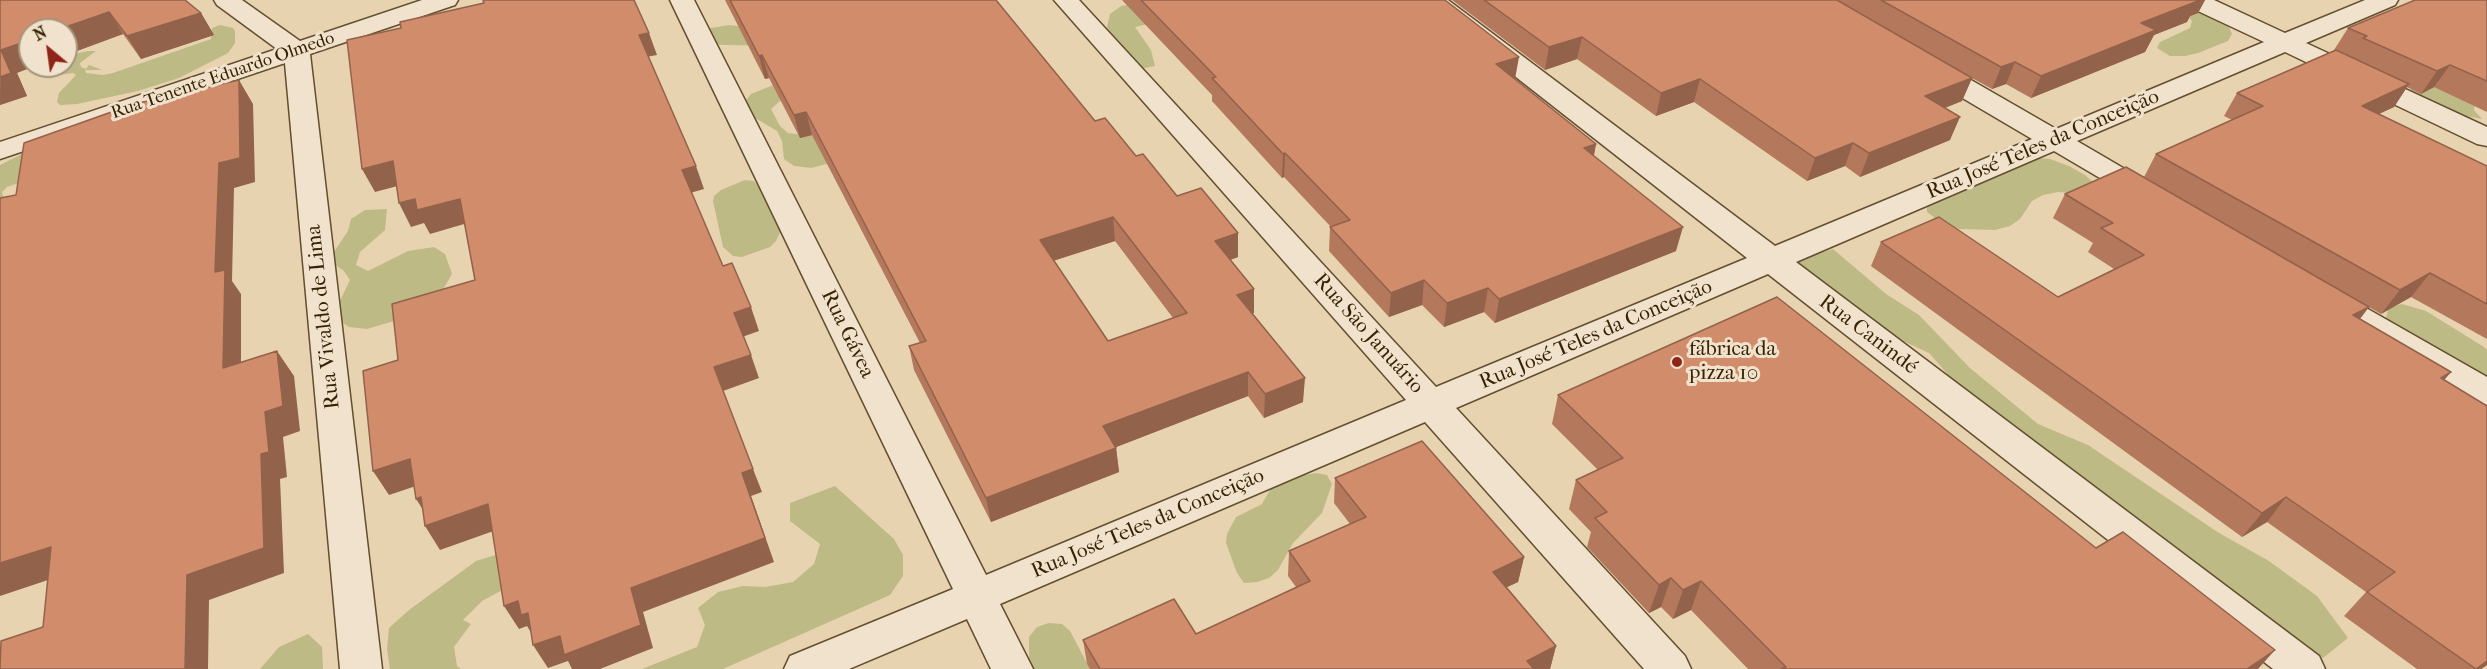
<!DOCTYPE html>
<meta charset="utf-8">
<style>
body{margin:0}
#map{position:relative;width:2487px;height:669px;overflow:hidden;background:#e8d3b0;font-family:"IM FELL French Canon",serif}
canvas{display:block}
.north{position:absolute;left:18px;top:18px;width:60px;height:60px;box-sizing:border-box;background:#f0e2cc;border:2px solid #a6957c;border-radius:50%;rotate:331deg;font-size:16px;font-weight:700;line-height:24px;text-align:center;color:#372203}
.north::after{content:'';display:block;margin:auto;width:21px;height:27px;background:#8f2418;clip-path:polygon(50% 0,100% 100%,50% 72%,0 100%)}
</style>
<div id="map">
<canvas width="2487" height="669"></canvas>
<div class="north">N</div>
</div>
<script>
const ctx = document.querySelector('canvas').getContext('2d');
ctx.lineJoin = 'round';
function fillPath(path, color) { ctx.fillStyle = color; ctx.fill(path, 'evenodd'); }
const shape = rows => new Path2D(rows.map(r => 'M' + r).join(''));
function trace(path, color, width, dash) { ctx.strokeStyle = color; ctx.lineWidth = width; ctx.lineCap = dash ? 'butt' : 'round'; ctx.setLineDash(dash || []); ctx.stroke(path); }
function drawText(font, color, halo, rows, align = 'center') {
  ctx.font = font + ' "IM FELL French Canon",serif'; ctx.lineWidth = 6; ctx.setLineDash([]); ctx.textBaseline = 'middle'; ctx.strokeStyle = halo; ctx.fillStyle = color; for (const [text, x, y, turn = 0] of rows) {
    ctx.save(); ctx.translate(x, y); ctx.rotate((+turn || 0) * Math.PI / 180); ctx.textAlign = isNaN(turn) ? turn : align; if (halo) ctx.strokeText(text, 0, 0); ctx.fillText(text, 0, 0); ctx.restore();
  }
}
const green = shape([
 [1153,0,1148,24,1135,27,1151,50,1155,66,1140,69,1106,32,1110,14,1121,6],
 [2174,0,2229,27,2232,34,2228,41,2198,53,2185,56,2170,56,2157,48,2160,42,2190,28,2192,21],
 [220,25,233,28,235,31,235,43,228,53,179,78,138,91,77,104,60,105,57,102,59,93,76,75,73,73,45,77,35,73,44,66,66,66,66,56,88,51,96,51,80,63,81,67,86,69,89,65,102,70,85,70,86,73,103,75,113,73,211,39,212,28],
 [729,25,758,28,791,46,723,45,709,43,699,30],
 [2459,76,2475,102,2474,110,2482,119,2443,112,2410,96,2411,89],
 [783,81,796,96,780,101,771,109,780,126,788,133,804,135,843,130,846,159,811,168,794,166,784,159,782,141,777,131,745,112,744,103,751,94],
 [30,150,46,174,7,187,2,192,4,201,0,211,0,165],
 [2031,157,2050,159,2069,166,2085,175,2109,196,2058,192,2043,195,2032,201,2020,219,2010,226,1995,230,1959,229,1940,222,1927,212,1927,201],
 [745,180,754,181,774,206,782,228,776,241,770,247,742,257,733,256,723,247,713,201,714,196,721,190],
 [387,209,385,230,360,252,356,265,368,271,408,251,434,247,445,254,452,274,444,288,411,316,367,329,349,327,338,320,337,307,350,280,344,271,334,264,332,255,348,231,351,219,365,210],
 [1833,249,1886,294,1919,315,1970,368,2038,424,2088,445,2219,533,2269,561,2317,596,2348,638,2323,658,2267,633,1979,410,1929,353,1847,315,1798,266,1798,260],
 [2402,304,2426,311,2484,347,2487,350,2487,385,2385,321,2388,311,2382,310],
 [1316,473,1327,475,1332,484,1322,513,1293,543,1278,570,1269,578,1257,582,1244,583,1237,573,1226,543,1227,534,1236,517,1262,504,1271,488,1304,475],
 [835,486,894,539,903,555,903,576,890,595,723,669,642,669,697,647,705,625,698,608,718,592,743,586,765,587,793,582,814,564,820,544,790,521,790,503],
 [502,553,508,587,482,601,463,620,471,624,454,647,457,666,461,669,390,669,387,649,389,628,409,610,476,561],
 [1049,623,1062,624,1070,631,1090,669,1034,669,1029,660,1029,637,1037,627],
 [308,634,322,647,323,669,260,669,279,647]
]);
const minor = shape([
 [214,0,242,0,300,41,422,0,458,0,455,5,310,54,382,669,340,669,285,63,0,159,0,142,277,49,217,5,214,0],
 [670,0,694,0,986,575,1406,400,1054,0,1079,0,1436,387,1747,258,1424,5,1421,0,1448,0,1775,246,2032,139,1920,73,1916,67,1920,61,1929,59,1938,61,2056,129,2264,42,2185,5,2182,0,2214,0,2285,33,2365,0,2398,0,2395,5,2306,43,2487,127,2487,146,2477,144,2285,52,2077,141,2159,189,2164,195,2159,201,2149,204,2139,201,2054,151,1796,262,2319,656,2325,669,2273,669,1768,274,1456,408,1685,656,1691,669,1644,669,1425,422,1000,604,1033,669,991,669,967,619,849,669,784,669,790,656,953,589,670,0],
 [2320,284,2331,288,2487,377,2487,405,2475,402,2309,302,2304,295,2309,288,2320,284]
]);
const wall = shape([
 [0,0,201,13,214,35,141,59,123,34,66,55,66,30,17,73,27,96,0,105],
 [725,0,996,0,1095,121,1136,156,1177,196,1238,233,1238,257,1230,260,1254,289,1254,313,1252,313,1303,402,1264,418,1248,396,1116,447,1119,472,991,522,914,370,909,346,920,343,812,135,800,138,769,78,765,79],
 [1115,241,1173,318,1108,341,1053,261],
 [1122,0,1445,0,1515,79,1596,144,1594,156,1676,251,1495,323,1484,312,1444,327,1422,305,1389,317,1329,251,1330,227,1331,227,1284,177,1282,178,1212,101,1212,95],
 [1452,0,2205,0,2198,13,2190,16,2187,22,2154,35,2145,52,2031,98,2006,84,1992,89,1972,78,1962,101,1945,108,1950,140,1860,177,1845,166,1807,181,1694,102,1656,116,1577,59,1545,70],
 [2487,0,2487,112,2434,87,2421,94,2407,87,2394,107,2378,114,2487,166,2487,339,2411,297,2381,314,2144,177,2156,154,2232,120,2224,116,2237,93,2335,51,2334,50,2348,28],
 [2065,194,2360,319,2451,372,2444,380,2487,665,2481,669,2417,669,2344,616,2366,592,2267,522,2242,537,1871,266,1881,242,2058,297,2114,269,2088,252,2093,243,2053,218],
 [1558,395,2096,548,2258,669,1748,669,1691,610,1673,619,1661,607,1649,613,1587,547,1591,532,1569,509,1576,480,1598,470,1552,424],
 [1335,478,1524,557,1518,582,1507,587,1556,646,1550,669,1090,669,1087,664,1083,640,1196,634,1296,587,1288,576,1289,551,1350,524,1334,503]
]);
const shadedWall = shape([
 [2192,0,2205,0,2198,13,2190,16,2187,22,2154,35,2145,52,2031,98,2041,76,2141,23],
 [109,12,123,34,66,55,66,30,57,30],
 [201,13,214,35,141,59,127,36],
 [649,33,657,55,646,57,639,35],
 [1582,37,1577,59,1545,70,1549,47],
 [30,40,30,66,35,66,17,73,27,96,0,105,1,50],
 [762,55,769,78,765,79,759,56],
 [1519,57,1515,79,1496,64],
 [2015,62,2006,84,1992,89,2001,67],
 [2450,65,2434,87,2421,94,2437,71],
 [1972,78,1962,101,1916,119,1925,96],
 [1700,79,1694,102,1656,116,1661,93],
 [239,80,253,104,255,182,234,188,232,281,241,294,241,393,223,368,215,272,219,163],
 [2409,84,2394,107,2347,129,2362,106],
 [806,112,812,135,800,138,794,115],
 [1960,117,1950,140,1860,177,1869,153],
 [1853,143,1845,166,1807,181,1815,158],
 [1596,144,1591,168,1584,148],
 [1285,153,1284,177,1282,178,1283,154],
 [393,161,405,184,375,192,362,169],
 [696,166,704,189,690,193,682,170],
 [415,199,460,199,471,222,430,234,424,223,411,227,399,203],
 [1113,217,1115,241,1043,264,1040,240],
 [1683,227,1676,251,1495,323,1499,299],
 [1238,233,1238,257,1215,265,1215,241],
 [2430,273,2411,297,2381,314,2400,290],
 [1424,280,1422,305,1389,317,1391,293],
 [1488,288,1484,312,1444,327,1447,303],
 [1254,289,1254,313,1238,319,1237,295],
 [751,307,759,331,742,337,734,313],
 [2369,307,2351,331,2353,315],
 [277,351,294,376,300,431,283,437,287,477,280,479,284,573,209,600,208,669,185,669,187,575,261,454,265,412],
 [751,355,759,378,723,391,714,367],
 [1248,372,1248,396,1106,451,1103,426],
 [2451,372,2430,396,2441,378],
 [1305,378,1303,402,1264,418,1265,394],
 [1116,448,1119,472,991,522,986,498],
 [410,459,425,483,389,495,373,471],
 [753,469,762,492,751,496,774,562,643,612,653,648,600,669,572,669,568,661,548,668,533,645,742,473],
 [421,497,431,522,416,499],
 [2286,497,2267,522,2242,537,2262,513],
 [488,504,502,528,440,550,425,526],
 [51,547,75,571,0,596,0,563],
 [1524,557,1518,582,1488,596,1493,572],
 [1671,578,1661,607,1649,613,1659,585],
 [1701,581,1691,610,1673,619,1683,590],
 [518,601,528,613,535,639,527,626,519,629,504,606],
 [1556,646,1550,669,1525,669,1527,661],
 [2275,650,2258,669,2247,669],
 [2487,661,2487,665,2481,669,2476,669]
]);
const building = shape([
 [0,0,185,0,201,13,127,36,109,12,57,30,30,30,30,40,1,50,11,73,0,77,0,0],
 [483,0,634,0,649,33,639,35,696,166,682,170,723,266,732,263,751,307,734,313,751,355,714,367,753,469,742,473,765,538,631,588,641,625,564,655,560,636,533,645,528,613,521,615,518,601,504,606,488,504,425,526,421,497,416,499,410,459,373,471,363,371,398,360,392,304,475,280,460,199,417,210,415,199,399,203,393,161,362,169,347,40,401,28,400,22,484,3,483,0],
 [730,0,996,0,1095,121,1105,118,1136,156,1143,154,1177,196,1201,188,1238,233,1215,241,1254,289,1237,295,1305,378,1265,394,1248,372,1103,426,1116,448,986,498,909,346,926,341,806,112,794,115,762,55,759,56,730,0],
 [1113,217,1187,313,1108,341,1040,240,1113,217],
 [1141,0,1445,0,1519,57,1496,64,1596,144,1584,148,1683,227,1499,299,1488,288,1447,303,1424,280,1391,293,1330,227,1350,220,1285,153,1283,154,1212,78,1216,77,1141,0],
 [1484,0,1837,0,1972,78,1925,96,1960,117,1869,153,1853,143,1815,158,1700,79,1661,93,1582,37,1549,47,1484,0],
 [1881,0,2196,0,2198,1,2141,23,2156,30,2041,76,2015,62,2001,67,1881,0],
 [2415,0,2487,0,2487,81,2450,65,2437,71,2363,38,2367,36,2348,28,2415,0],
 [2336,50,2409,84,2362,106,2487,166,2487,304,2430,273,2400,290,2156,154,2263,106,2237,93,2336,50],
 [239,80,240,158,219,163,215,272,225,270,223,368,277,351,283,406,265,412,269,452,261,454,264,548,187,575,185,669,0,669,1,641,43,627,51,547,0,563,0,198,16,195,24,143,134,104,239,80],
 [2126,167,2369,307,2353,315,2451,372,2441,378,2487,406,2487,661,2476,669,2367,592,2395,572,2286,497,2262,513,1881,242,1939,217,2058,297,2144,255,2101,228,2113,223,2065,194,2126,167],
 [1777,297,2096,548,2123,532,2275,650,2247,669,1781,669,1786,667,1701,581,1683,590,1671,578,1659,585,1595,518,1607,512,1576,480,1623,458,1558,395,1777,297],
 [1422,441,1524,557,1493,572,1556,646,1527,661,1534,669,1100,669,1083,640,1174,599,1196,634,1310,581,1289,551,1366,517,1335,478,1422,441]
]);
const markers = [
 [1677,362,6,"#8f2418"]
];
const farStreetnames = [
 ["Rua Tenente Eduardo Olmedo",223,76,-19]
];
const streetNames = [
 ["Rua José Teles da Conceição",2043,145,-23],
 ["Rua Vivaldo de Lima",324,317,-96],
 ["Rua Gávea",847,334,64],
 ["Rua São Januário",1368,334,48],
 ["Rua José Teles da Conceição",1596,335,-23],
 ["Rua Canindé",1868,335,37],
 ["Rua José Teles da Conceição",1148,524,-23]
];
const poiNames = [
 ["fábrica da",1689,350],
 ["pizza 10",1689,374]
];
fillPath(green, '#beba86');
trace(minor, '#634e2e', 3);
fillPath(minor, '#f0e2cc');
fillPath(wall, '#b4785c');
fillPath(shadedWall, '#92624b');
fillPath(building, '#d18c6b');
trace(building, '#92624b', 1.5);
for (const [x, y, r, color] of markers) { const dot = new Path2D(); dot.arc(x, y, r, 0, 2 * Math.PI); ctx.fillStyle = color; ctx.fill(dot); trace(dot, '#f0e2cc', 2); }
drawText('18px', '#372203', '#f0e2cc', farStreetnames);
drawText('21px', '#372203', '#f0e2cc', streetNames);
drawText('21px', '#372203', '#f0e2cc', poiNames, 'left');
</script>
